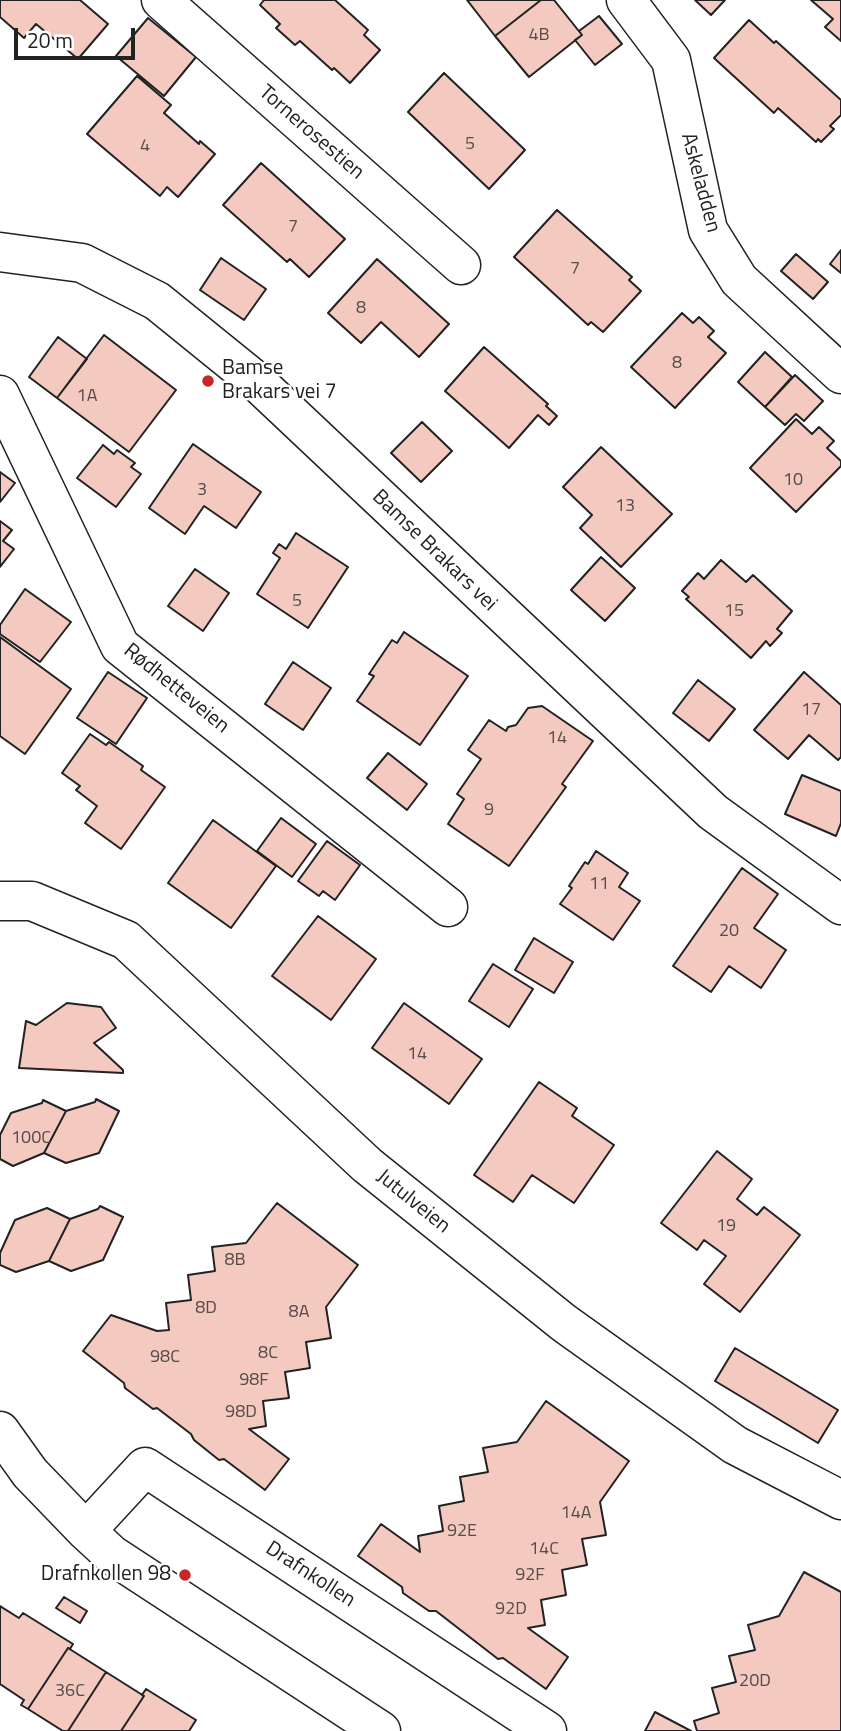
<!DOCTYPE html>
<meta charset="utf-8">
<style>
body{margin:0}
#map{position:relative;width:841px;height:1731px;overflow:hidden;background:#fff;font-family:"Titillium Web",sans-serif}
canvas{display:block}
.scale{position:absolute;left:14px;top:28px;width:121px;height:32px;box-sizing:border-box;border:4px solid #222;border-top:0;padding-left:9px;font-size:21px;line-height:24px;white-space:nowrap;color:#222;-webkit-text-stroke:5px #fff;paint-order:stroke}
</style>
<div id="map">
<canvas width="841" height="1731"></canvas>
<div class="scale">20 m</div>
</div>
<script>
const ctx = document.querySelector('canvas').getContext('2d');
ctx.lineJoin = 'round';
function fillPath(path, color) { ctx.fillStyle = color; ctx.fill(path, 'evenodd'); }
const shape = rows => new Path2D(rows.map(r => 'M' + r).join(''));
function trace(path, color, width, dash) { ctx.strokeStyle = color; ctx.lineWidth = width; ctx.lineCap = dash ? 'butt' : 'round'; ctx.setLineDash(dash || []); ctx.stroke(path); }
function drawText(font, color, halo, rows, align = 'center') {
  ctx.font = font + ' "Titillium Web",sans-serif'; ctx.lineWidth = 5; ctx.setLineDash([]); ctx.textBaseline = 'middle'; ctx.strokeStyle = halo; ctx.fillStyle = color; for (const [text, x, y, turn = 0] of rows) {
    ctx.save(); ctx.translate(x, y); ctx.rotate((+turn || 0) * Math.PI / 180); ctx.textAlign = isNaN(turn) ? turn : align; if (halo) ctx.strokeText(text, 0, 0); ctx.fillText(text, 0, 0); ctx.restore();
  }
}
const building = shape([
 [0,0,80,0,108,24,78,59,36,24,24,38,0,17,0,0],
 [264,0,335,0,368,30,364,35,380,50,350,83,334,68,332,70,300,41,295,45,276,28,280,24,260,5,264,0],
 [467,0,541,0,495,36,467,0],
 [541,0,554,0,582,35,529,77,495,36,541,0],
 [695,0,725,0,711,15,695,0],
 [811,0,841,0,841,41,825,27,833,19,811,0],
 [599,16,622,44,595,65,575,40,582,35,579,31,599,16],
 [148,18,196,57,164,96,116,56,148,18],
 [749,20,774,43,776,41,841,100,841,115,830,126,834,129,821,142,818,139,816,142,778,108,774,113,714,58,749,20],
 [444,73,525,150,489,189,408,112,444,73],
 [137,76,171,105,164,113,199,144,200,141,215,154,178,197,167,187,160,196,87,134,137,76],
 [261,163,345,239,309,277,290,259,287,262,223,205,261,163],
 [557,210,632,277,629,280,641,291,603,332,591,322,588,325,514,257,557,210],
 [841,250,841,273,830,264,841,250],
 [796,254,828,282,813,299,781,271,796,254],
 [221,258,266,289,244,320,200,290,221,258],
 [377,259,449,324,419,357,381,322,361,343,328,313,377,259],
 [682,313,693,323,699,317,714,331,708,337,726,353,675,408,631,367,682,313],
 [104,335,176,390,129,452,57,398,104,335],
 [58,337,87,359,57,398,29,377,58,337],
 [484,347,548,404,546,406,557,416,549,425,538,415,509,448,445,391,484,347],
 [765,352,792,377,765,407,738,382,765,352],
 [795,375,823,401,804,421,796,414,785,425,765,407,795,375],
 [796,419,812,434,819,427,834,441,827,448,841,461,841,466,796,512,750,468,796,419],
 [422,422,452,451,421,482,391,453,422,422],
 [193,444,261,492,236,528,204,506,185,534,149,508,193,444],
 [103,445,114,454,117,450,135,463,131,467,141,474,116,507,77,478,103,445],
 [601,447,672,514,621,567,580,528,592,515,563,487,601,447],
 [0,472,15,483,0,502,0,472],
 [0,521,12,530,3,541,14,549,0,567,0,521],
 [296,533,348,567,308,628,257,594,280,558,273,553,279,544,286,549,296,533],
 [601,557,635,588,605,621,571,590,601,557],
 [721,560,746,582,753,575,792,611,777,629,782,633,770,646,766,641,751,658,686,599,689,597,682,591,698,573,704,579,721,560],
 [195,569,229,593,203,631,168,606,195,569],
 [25,589,71,622,40,662,0,634,0,625,25,589],
 [404,632,468,676,420,745,357,701,374,676,369,674,392,640,397,643,404,632],
 [0,637,71,689,25,754,0,736,0,637],
 [293,662,331,688,303,730,265,704,293,662],
 [108,672,147,698,116,744,77,718,108,672],
 [804,672,841,705,841,757,838,760,809,735,788,759,754,730,804,672],
 [698,680,735,709,709,741,673,713,698,680],
 [542,706,593,741,562,784,566,787,509,866,448,824,464,799,457,794,481,759,468,750,489,720,506,731,508,727,516,725,528,708,542,706],
 [90,734,106,745,109,742,143,766,141,770,165,787,121,849,85,823,97,806,76,790,80,786,62,773,90,734],
 [388,753,427,784,407,810,367,778,388,753],
 [802,775,841,791,841,823,836,836,785,814,802,775],
 [281,818,316,844,292,877,257,851,281,818],
 [213,820,276,866,231,928,168,883,213,820],
 [327,841,360,865,335,900,323,891,319,896,298,881,327,841],
 [596,851,628,873,619,887,640,901,613,940,560,904,572,888,569,886,585,862,588,864,596,851],
 [742,868,778,894,754,928,786,950,761,988,729,966,711,992,673,966,742,868],
 [318,916,376,959,331,1020,272,976,318,916],
 [534,938,573,962,554,993,515,970,534,938],
 [493,964,533,989,509,1027,469,1001,493,964],
 [67,1003,101,1007,116,1028,94,1043,123,1070,123,1073,19,1068,26,1021,36,1025,67,1003],
 [404,1003,482,1059,449,1104,372,1048,404,1003],
 [539,1082,577,1108,572,1116,614,1145,574,1203,532,1175,513,1202,474,1175,539,1082],
 [96,1099,119,1111,99,1153,66,1163,44,1153,66,1111,95,1102,96,1099],
 [43,1100,66,1111,44,1153,13,1166,0,1159,0,1135,11,1113,42,1103,43,1100],
 [717,1151,752,1179,737,1199,757,1215,764,1207,800,1235,740,1312,704,1284,726,1256,704,1240,697,1250,661,1223,717,1151],
 [277,1203,358,1265,326,1307,331,1338,306,1342,310,1368,285,1372,289,1398,263,1401,266,1426,249,1429,289,1459,265,1490,224,1459,219,1460,194,1440,191,1434,157,1408,153,1409,125,1388,124,1383,83,1351,111,1315,157,1331,169,1330,166,1303,191,1300,188,1275,215,1271,212,1247,246,1243,277,1203],
 [100,1206,123,1217,103,1260,71,1271,49,1261,70,1219,98,1209,100,1206],
 [47,1208,70,1219,49,1261,16,1272,0,1265,0,1253,15,1220,47,1208],
 [735,1348,838,1410,818,1443,715,1381,735,1348],
 [546,1401,629,1461,600,1502,606,1535,582,1539,587,1565,562,1570,566,1595,541,1600,545,1625,528,1628,568,1657,546,1689,503,1658,498,1659,436,1611,429,1611,403,1593,402,1587,358,1556,381,1524,420,1552,418,1536,443,1531,439,1506,464,1501,460,1477,488,1472,483,1448,517,1442,546,1401],
 [804,1572,841,1592,841,1731,697,1731,694,1721,719,1713,712,1688,736,1682,729,1656,755,1650,748,1625,779,1616,804,1572],
 [64,1597,87,1611,80,1623,56,1608,64,1597],
 [0,1606,19,1618,23,1613,73,1644,70,1649,68,1648,28,1709,21,1705,24,1700,0,1684,0,1606],
 [68,1648,106,1672,68,1731,63,1731,28,1709,68,1648],
 [106,1672,144,1696,121,1731,68,1731,106,1672],
 [146,1689,196,1720,189,1731,121,1731,144,1696,142,1695,146,1689],
 [655,1712,691,1731,645,1731,655,1712]
]);
const minor = shape([
 [161,0,461,265],
 [626,0,671,60,708,230,739,280,841,374],
 [0,252,82,263,157,301,257,382,713,812,841,905],
 [0,395,120,646,448,907],
 [0,901,32,901,126,940,367,1165,564,1323,735,1445,841,1500],
 [0,1431,30,1473,86,1531,112,1555,381,1731],
 [86,1531,145,1467,547,1731]
]);
const markers = [
 [208,381,7,"#c62828"],
 [185,1575,7,"#c62828"]
];
const numberNames = [
 ["4B",539,36],
 ["5",470,145],
 ["4",145,147],
 ["7",293,228],
 ["7",575,270],
 ["8",361,309],
 ["8",677,364],
 ["1A",87,397],
 ["10",793,481],
 ["3",202,491],
 ["13",625,507],
 ["5",297,602],
 ["15",734,612],
 ["17",811,711],
 ["14",557,739],
 ["9",489,811],
 ["11",599,885],
 ["20",729,932],
 ["14",417,1055],
 ["100C",31,1139],
 ["19",726,1227],
 ["8B",235,1261],
 ["8D",206,1309],
 ["8A",299,1313],
 ["8C",268,1354],
 ["98C",165,1358],
 ["98F",254,1381],
 ["98D",241,1413],
 ["14A",576,1514],
 ["92E",462,1532],
 ["14C",544,1550],
 ["92F",530,1576],
 ["92D",511,1610],
 ["20D",755,1682],
 ["36C",70,1692]
];
const streetNames = [
 ["Tornerosestien",311,133,41],
 ["Askeladden",700,183,75],
 ["Bamse Brakars vei",434,551,44],
 ["Rødhetteveien",176,689,39],
 ["Jutulveien",413,1202,39],
 ["Drafnkollen",310,1575,33]
];
const poiNames = [
 ["Bamse",222,369],
 ["Brakars vei 7",222,393],
 ["Drafnkollen 98",171,1575,"right"]
];
fillPath(building, '#f3c9c0');
trace(building, '#222', 2);
trace(minor, '#222', 41);
trace(minor, '#fff', 38);
for (const [x, y, r, color] of markers) { const dot = new Path2D(); dot.arc(x, y, r, 0, 2 * Math.PI); ctx.fillStyle = color; ctx.fill(dot); trace(dot, '#fff', 2.5); }
drawText('18px', '#564c4a', null, numberNames);
drawText('21px', '#222', '#fff', streetNames);
drawText('21px', '#222', '#fff', poiNames, 'left');
</script>
